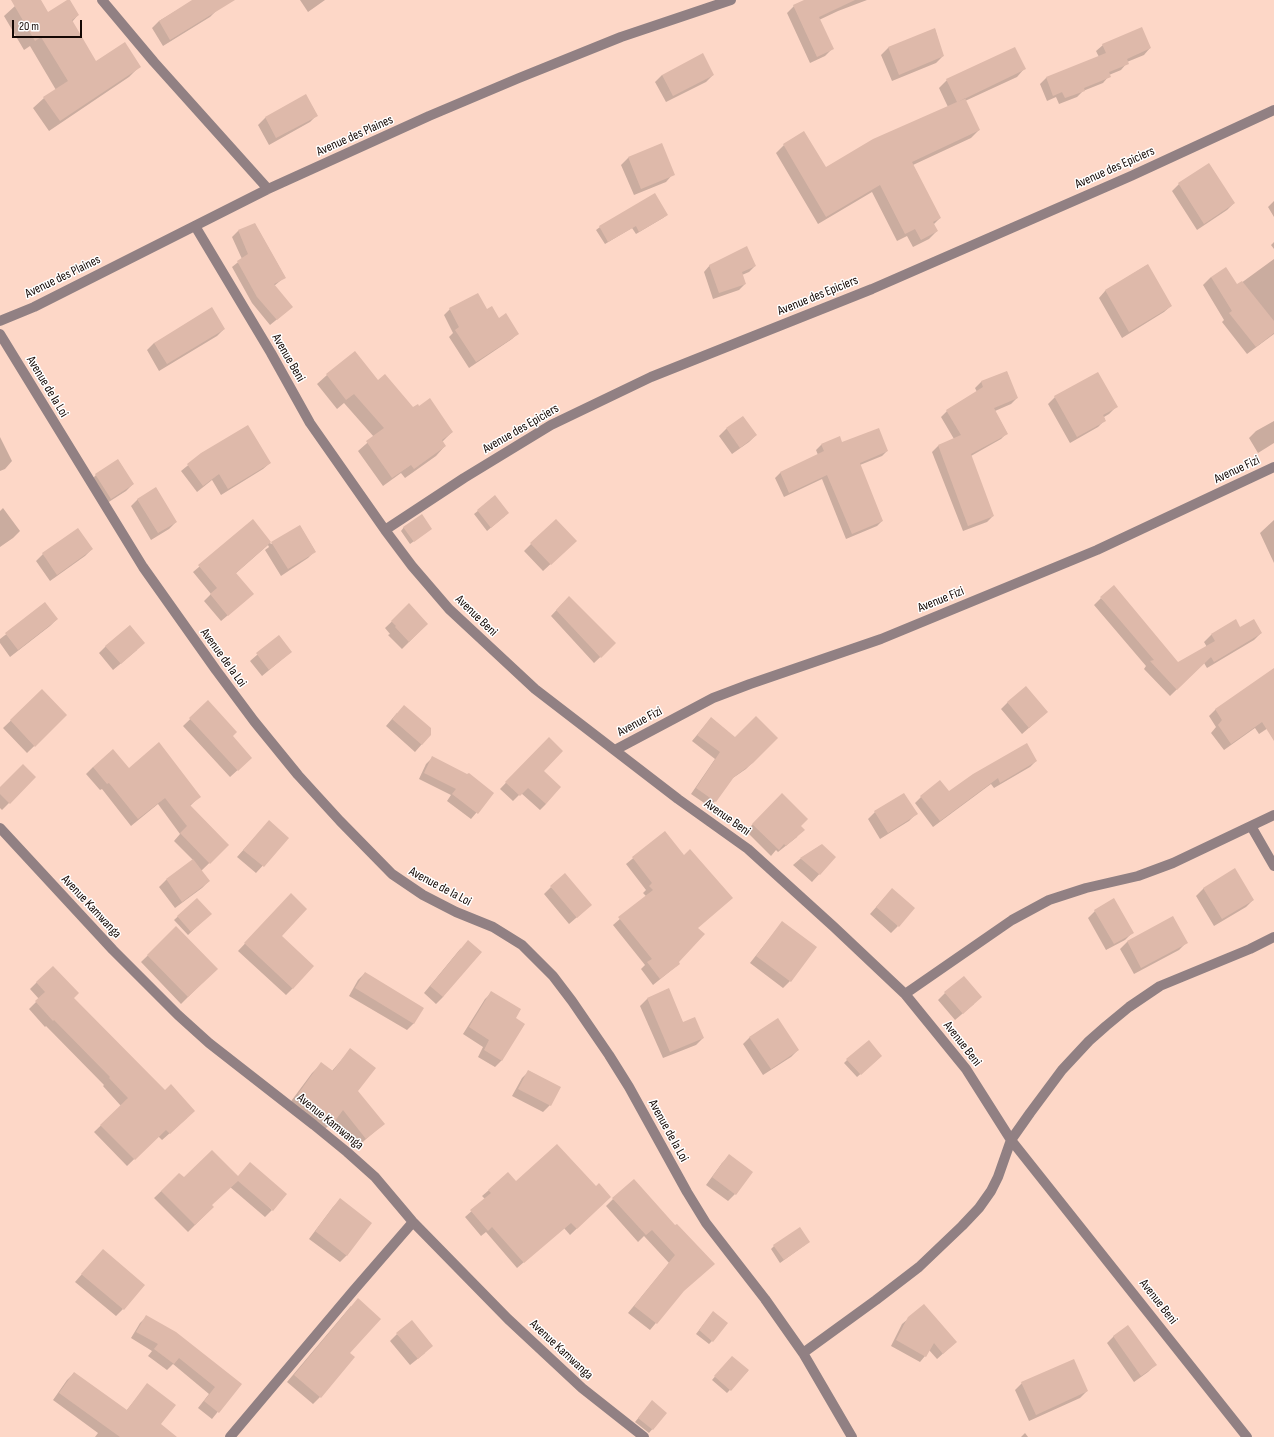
<!DOCTYPE html>
<style>
body{margin:0}
#map{position:relative;width:1274px;height:1437px;overflow:hidden;background:#fdd7c7;font-family:"Sofia Sans Condensed",sans-serif}
canvas{display:block}
.scale{position:absolute;left:12px;top:20px;width:70px;height:18px;box-sizing:border-box;border:2px solid #140804;border-top:0;padding-left:5px;font-size:12px;line-height:14px;white-space:nowrap;color:#140804;-webkit-text-stroke:3px #fff;paint-order:stroke}
</style>
<div id="map">
<canvas width="1274" height="1437"></canvas>
<div class="scale">20 m</div>
</div>
<script>
const ctx = document.querySelector('canvas').getContext('2d');
ctx.lineJoin = 'round';
function fillPath(path, color) { ctx.fillStyle = color; ctx.fill(path, 'evenodd'); }
const shape = rows => new Path2D(rows.map(r => 'M' + r).join(''));
function trace(path, color, width, dash) { ctx.strokeStyle = color; ctx.lineWidth = width; ctx.lineCap = dash ? 'butt' : 'round'; ctx.setLineDash(dash || []); ctx.stroke(path); }
function drawText(font, color, halo, rows, align = 'center') {
  ctx.font = font + ' "Sofia Sans Condensed",sans-serif'; ctx.lineWidth = 3; ctx.setLineDash([]); ctx.textBaseline = 'middle'; ctx.strokeStyle = halo; ctx.fillStyle = color; for (const [text, x, y, turn = 0] of rows) {
    ctx.save(); ctx.translate(x, y); ctx.rotate((+turn || 0) * Math.PI / 180); ctx.textAlign = isNaN(turn) ? turn : align; if (halo) ctx.strokeText(text, 0, 0); ctx.fillText(text, 0, 0); ctx.restore();
  }
}
const shadow = shape([
 [24,0,40,0,48,13,78,15,72,22,96,63,140,66,129,77,49,131,33,108,44,98,56,90,30,46,24,50,4,16,15,6],
 [194,0,211,0,217,10,210,17,163,46,152,28,159,21],
 [300,0,325,0,308,12],
 [807,0,867,0,838,11,819,20,832,49,825,56,810,63,787,13,794,6],
 [935,29,943,56,936,63,892,81,881,55,888,48],
 [1103,45,1150,48,1144,55,1127,62,1127,63,1121,70,1109,75,1109,76,1103,83,1083,91,1077,97,1059,104,1056,97,1047,101,1040,84,1046,78,1099,57,1096,51],
 [1024,69,1017,77,965,101,979,130,971,138,913,165,940,218,933,225,937,231,929,239,913,247,907,236,897,241,872,192,818,224,776,153,784,145,826,168,948,107,939,88,947,80],
 [662,75,713,75,706,82,666,102,655,82],
 [306,96,317,115,310,122,269,145,258,125,265,118],
 [661,144,673,174,666,182,634,195,621,165,628,158],
 [1209,164,1234,203,1227,210,1197,230,1172,191,1179,184],
 [1274,201,1274,217,1268,207],
 [667,215,663,218,636,234,632,228,605,244,596,230,600,227],
 [255,224,285,277,274,286,286,312,270,325,252,303,232,267,242,259,232,237,238,231],
 [1274,242,1274,249,1271,245],
 [1274,259,1274,334,1247,354,1222,322,1224,320,1203,285,1211,277,1237,286],
 [710,265,755,266,749,272,742,275,745,284,739,290,713,299,704,272],
 [1147,265,1171,306,1164,312,1122,338,1099,298,1105,291],
 [450,309,487,311,518,333,512,339,469,368,449,337,453,333,444,315],
 [224,329,217,336,159,371,147,350,154,343],
 [355,353,378,382,413,409,452,432,442,442,445,446,436,456,405,478,401,473,383,486,358,451,374,437,344,403,337,409,317,384,327,375],
 [1007,372,1017,398,1011,404,995,411,1007,433,1001,439,971,456,993,516,987,522,963,531,932,452,938,446,954,439,941,417,947,411,977,392,975,388,981,382],
 [1055,397,1116,407,1109,414,1104,417,1105,420,1098,427,1070,443,1048,404],
 [743,417,756,435,749,442,732,454,719,436,726,429],
 [1274,421,1274,443,1258,453,1249,438,1256,431],
 [0,437,12,461,5,469,0,471],
 [842,443,887,451,882,456,860,465,882,521,877,526,846,539,822,479,784,497,775,478,780,473,818,455,816,450,821,445],
 [203,453,270,463,263,469,221,495,212,480,197,492,181,471],
 [118,460,133,484,126,491,104,505,89,482,96,475],
 [495,497,505,516,487,531,474,514],
 [138,499,176,522,169,529,151,540,131,506],
 [3,508,20,531,13,538,0,547,0,511],
 [1274,520,1274,563,1260,533],
 [253,521,271,544,300,526,315,551,308,558,281,576,265,550,269,547,268,545,235,574,246,600,221,621,204,601,211,594,193,572],
 [404,527,427,532,410,544,401,531],
 [78,529,92,549,85,556,50,581,36,561,43,554],
 [531,544,568,548,543,571,524,551],
 [1101,598,1178,663,1207,647,1204,642,1211,635,1236,621,1240,628,1261,633,1254,640,1207,668,1204,663,1170,696,1144,669,1146,666,1094,605],
 [563,603,615,643,594,663,551,616],
 [45,604,57,619,50,626,10,657,0,643,0,639],
 [409,605,427,624,402,649,388,635,390,634,385,628],
 [279,636,291,652,262,676,250,661],
 [106,646,137,650,113,670,99,653],
 [1274,677,1274,724,1259,734,1255,728,1224,750,1211,733,1216,727,1209,716,1216,709],
 [42,691,66,715,27,753,3,728],
 [208,702,232,736,251,758,230,777,183,726],
 [1008,702,1047,712,1022,734,1001,709],
 [397,713,430,735,415,752,386,726],
 [711,718,735,738,777,738,746,769,730,780,715,801,710,807,691,794,715,759,692,741],
 [543,744,542,771,546,804,540,810,521,793,513,801,500,789],
 [432,758,493,793,471,819,447,801,451,795,419,779,426,764],
 [1036,761,1030,767,994,788,991,784,933,827,915,803,921,797,949,792],
 [93,767,129,770,199,797,190,806,228,845,201,871,209,881,202,888,175,908,159,887,166,880,193,860,174,841,180,834,158,804,131,826,102,789,100,790,86,774],
 [35,777,2,810,0,808,0,788],
 [782,795,800,826,797,837,778,852,776,850,771,856,746,831],
 [875,812,916,814,909,821,880,839,868,819],
 [262,829,288,838,256,873,237,857],
 [665,832,697,928,678,962,679,964,653,985,641,969,645,965,613,925,646,896,643,893,646,890,626,864],
 [821,845,835,857,812,882,793,865,800,859],
 [551,887,583,912,569,924,544,894],
 [1204,888,1253,900,1246,907,1214,926,1196,896],
 [885,897,898,926,891,933,870,914],
 [197,899,210,914,188,935,174,920],
 [284,902,280,936,293,988,286,995,238,951],
 [1095,911,1132,933,1125,940,1106,950,1088,918],
 [1173,918,1186,943,1179,950,1134,974,1120,949,1127,942],
 [782,923,790,981,783,988,750,963,776,930],
 [176,928,216,969,181,1004,141,962],
 [461,948,443,997,436,1004,424,993],
 [365,973,414,1023,407,1030,349,996,358,980],
 [37,982,72,998,187,1118,162,1140,158,1136,127,1166,94,1132,121,1106,103,1086,104,1085,46,1026,45,1027,29,1009,39,999,30,989],
 [668,989,683,1023,703,1038,696,1045,663,1058,640,1006,647,999],
 [491,993,514,1018,523,1024,501,1061,495,1067,478,1057,483,1047,463,1034,485,999],
 [945,993,974,1004,955,1020,938,1000],
 [750,1037,798,1050,791,1057,763,1075,743,1044],
 [350,1050,356,1092,383,1124,356,1148,334,1120,324,1130,289,1104,312,1073,321,1064,332,1071],
 [878,1059,857,1077,844,1063,847,1060],
 [529,1071,559,1087,550,1105,543,1112,512,1096,522,1078],
 [212,1151,272,1210,265,1217,230,1187,211,1205,213,1207,188,1232,154,1198,179,1174,184,1179],
 [729,1156,735,1194,728,1201,706,1185,722,1163],
 [515,1182,596,1187,610,1197,570,1235,564,1228,517,1268,486,1232,481,1236,465,1217,485,1199,482,1196,489,1190],
 [613,1199,675,1227,681,1293,650,1330,628,1313,669,1263,644,1236,638,1242,606,1206],
 [340,1200,347,1255,340,1262,309,1239,333,1207],
 [805,1245,780,1263,771,1249,774,1246],
 [96,1258,123,1309,116,1316,75,1282],
 [351,1306,348,1353,320,1397,313,1404,287,1382],
 [710,1316,712,1341,709,1344,696,1334],
 [146,1317,240,1384,212,1419,198,1408,209,1394,173,1364,167,1370,148,1356,152,1351,131,1338,140,1323],
 [909,1318,956,1342,937,1359,929,1350,925,1356,920,1362,891,1346,902,1324],
 [397,1334,425,1353,410,1365,390,1341],
 [1114,1336,1155,1365,1148,1372,1134,1382,1107,1343],
 [729,1360,748,1371,727,1393,712,1380],
 [74,1373,126,1411,147,1385,162,1437,95,1437,98,1433,53,1400,67,1380],
 [1022,1383,1087,1391,1080,1398,1029,1421,1015,1390],
 [649,1405,666,1413,649,1433,635,1422],
 [1025,1433,1028,1437,1021,1437]
]);
const building = shape([
 [11,0,41,0,48,12,67,0,70,0,79,15,72,20,96,61,125,42,141,67,60,121,43,97,68,81,41,37,35,41],
 [192,0,235,0,170,40,159,21],
 [804,0,855,0,819,17,834,49,817,57,793,5],
 [1142,27,1151,48,1127,59,1129,64,1109,72,1111,77,1084,88,1085,91,1065,98,1062,92,1053,96,1046,77,1106,53,1102,44],
 [935,28,944,56,899,75,888,47],
 [1015,47,1026,69,958,102,965,98,980,130,912,162,941,218,933,222,938,231,921,240,915,229,905,234,880,185,826,217,783,144,804,131,826,167,873,139,957,102,946,79],
 [703,53,714,75,673,96,662,75],
 [306,94,318,116,276,138,265,117],
 [662,143,675,175,641,189,628,157],
 [1209,163,1235,203,1204,224,1178,183],
 [655,193,668,215,639,232,636,226,608,242,599,226],
 [255,223,286,278,274,284,293,307,277,320,257,297,237,261,248,254,238,230],
 [747,246,756,266,742,272,746,284,719,293,709,265],
 [1148,264,1172,306,1129,332,1105,290],
 [1226,267,1237,284,1242,281,1274,321,1274,333,1256,347,1229,313,1232,311,1211,277],
 [478,293,487,309,492,306,499,318,506,313,519,334,476,362,455,330,459,327,449,308],
 [212,307,225,329,167,364,154,343],
 [355,351,378,380,385,374,413,407,418,404,419,406,430,398,453,432,442,440,446,446,414,469,411,465,392,478,366,441,384,428,354,394,346,400,326,374],
 [1007,371,1018,398,994,408,1008,434,971,454,994,516,968,526,938,445,961,435,946,410,983,387,981,381],
 [1098,372,1118,407,1103,415,1106,421,1077,437,1054,396],
 [743,416,757,435,740,448,726,428],
 [248,425,271,463,228,489,219,474,203,486,187,464,201,453],
 [879,428,888,451,860,463,883,521,852,534,827,475,789,493,780,472,824,451,821,444,840,436,842,442],
 [118,459,134,484,111,499,95,474],
 [156,487,177,522,158,533,137,499],
 [495,495,509,513,491,528,477,510],
 [422,514,432,529,414,542,403,527],
 [253,519,271,542,236,573,254,594,228,616,210,594,217,588,198,565],
 [556,519,577,541,551,565,530,543],
 [300,525,316,552,288,569,271,542],
 [78,528,93,549,57,575,42,553],
 [1114,585,1178,662,1215,641,1211,634,1236,619,1240,627,1254,619,1262,633,1214,662,1211,657,1177,690,1150,661,1154,660,1100,597],
 [569,596,616,643,601,658,556,610],
 [45,602,58,619,18,650,5,633],
 [409,603,428,624,409,642,395,627,396,626,391,621],
 [130,625,145,643,121,664,105,646],
 [279,635,292,652,269,670,256,653],
 [1274,668,1274,741,1262,722,1231,744,1218,725,1222,720,1215,709],
 [1026,686,1048,712,1029,728,1007,702],
 [42,689,67,715,35,747,10,720],
 [208,700,237,732,233,736,252,758,238,771,189,718],
 [404,705,431,728,431,735,422,745,392,719],
 [756,716,778,738,753,763,734,777,716,802,696,788,720,752,697,735,711,717,735,737],
 [549,737,563,751,544,771,561,787,546,804,528,788,520,796,505,782],
 [159,742,201,797,190,805,229,845,210,864,180,833,187,826,165,798,138,819,109,783,107,784,93,767,113,749,129,768],
 [1027,743,1037,761,1000,783,998,778,940,821,920,796,940,780,949,791,973,774],
 [432,756,467,774,469,773,494,793,478,814,452,794,456,789,424,773],
 [23,764,36,777,10,804,0,794,0,787],
 [782,793,808,819,801,826,805,830,786,846,784,844,779,850,752,824],
 [904,793,918,814,888,833,874,811],
 [269,820,289,838,264,867,243,850],
 [665,831,684,855,690,849,733,898,698,928,705,934,679,962,680,964,660,979,647,962,652,959,618,917,653,890,649,886,652,883,632,857],
 [822,844,836,857,820,875,800,858],
 [193,859,210,881,182,902,166,879],
 [1235,868,1254,900,1222,919,1203,888],
 [565,873,592,905,577,918,550,886],
 [892,888,915,908,899,927,876,907],
 [291,893,307,909,282,936,314,966,293,989,244,943],
 [197,898,212,914,191,932,177,916],
 [1114,898,1134,933,1114,944,1094,910],
 [1173,916,1188,943,1141,968,1127,941],
 [782,921,817,947,791,982,756,956],
 [176,926,218,969,188,997,147,955],
 [468,940,482,952,443,997,430,986],
 [53,966,79,993,74,998,165,1090,171,1084,195,1111,170,1134,166,1130,135,1160,100,1125,128,1098,109,1078,110,1077,54,1020,53,1021,35,1001,45,992,36,982],
 [365,972,424,1008,414,1024,355,988],
 [964,976,982,997,963,1014,944,992],
 [669,988,683,1022,695,1017,704,1038,670,1052,647,998],
 [491,991,521,1009,516,1018,525,1024,502,1061,484,1050,489,1040,469,1027],
 [778,1018,799,1050,771,1069,749,1037],
 [869,1040,882,1056,861,1075,846,1059],
 [350,1048,376,1068,358,1091,385,1124,366,1139,343,1110,334,1122,298,1094,321,1062,333,1071],
 [528,1070,561,1087,551,1106,518,1089],
 [557,1144,596,1186,599,1183,611,1197,577,1229,571,1223,524,1263,492,1227,488,1231,470,1210,491,1193,488,1190,508,1172,516,1181],
 [212,1150,238,1176,250,1162,287,1194,273,1211,238,1181,212,1205,214,1207,195,1225,161,1191,179,1173,184,1177],
 [729,1154,753,1172,736,1195,712,1177],
 [634,1179,675,1225,677,1224,715,1264,684,1291,657,1324,634,1306,675,1255,652,1230,646,1235,612,1198],
 [340,1198,372,1223,347,1256,315,1231],
 [800,1227,810,1242,784,1260,773,1245],
 [103,1249,145,1285,124,1310,81,1274],
 [358,1298,381,1319,350,1353,355,1357,321,1398,294,1375],
 [924,1304,957,1342,943,1354,934,1343,926,1357,896,1340,908,1317],
 [713,1311,728,1323,713,1342,699,1330],
 [146,1315,176,1332,242,1384,219,1413,204,1401,215,1387,179,1358,174,1364,154,1349,158,1344,136,1332],
 [412,1320,433,1346,418,1359,396,1333],
 [1128,1325,1157,1365,1141,1376,1113,1336],
 [732,1356,749,1370,731,1391,714,1376],
 [1074,1359,1088,1391,1036,1415,1021,1382],
 [74,1372,127,1410,147,1383,176,1405,161,1424,177,1437,120,1437,59,1393],
 [652,1400,667,1413,653,1430,638,1418]
]);
const minor = shape([
 [102,0,154,62,268,189],
 [195,226,271,353,310,423,385,530,412,566,449,609,535,689,678,799,748,849,834,927,905,994,966,1069,1011,1140,1247,1437],
 [0,321,34,307,268,189,429,116,519,78,621,37,731,0],
 [0,334,143,567,216,670,254,721,298,775,340,821,392,874,423,895,456,912,493,927,522,945,553,976,572,1001,609,1055,629,1087,687,1192,706,1223,765,1299,803,1353,852,1437],
 [385,530,464,478,551,425,651,377,872,289,1131,176,1274,110],
 [615,750,713,698,750,684,881,639,1097,550,1274,467],
 [1251,826,1274,866],
 [0,828,113,950,178,1015,209,1043,314,1125,347,1152,375,1177,413,1222,508,1319,582,1388,644,1437],
 [905,994,1012,920,1049,900,1086,888,1138,876,1173,863,1274,815],
 [803,1353,876,1300,919,1267,962,1226,979,1208,991,1191,998,1177,1011,1140,1030,1113,1062,1070,1089,1041,1106,1026,1129,1007,1160,986,1250,949,1274,937],
 [230,1437,354,1290,413,1222]
]);
const streetNames = [
 ["Avenue des Plaines",355,136,-24],
 ["Avenue des Epiciers",1115,168,-24],
 ["Avenue des Plaines",63,277,-26],
 ["Avenue des Epiciers",818,296,-22],
 ["Avenue Beni",288,358,60],
 ["Avenue de la Loi",47,387,59],
 ["Avenue des Epiciers",521,429,-30],
 ["Avenue Fizi",1237,470,-25],
 ["Avenue Fizi",941,600,-22],
 ["Avenue Beni",476,616,44],
 ["Avenue de la Loi",223,658,54],
 ["Avenue Fizi",640,722,-28],
 ["Avenue Beni",727,818,35],
 ["Avenue de la Loi",440,887,28],
 ["Avenue Kamwanga",91,907,47],
 ["Avenue Beni",962,1044,52],
 ["Avenue Kamwanga",330,1122,39],
 ["Avenue de la Loi",668,1131,61],
 ["Avenue Beni",1158,1302,52],
 ["Avenue Kamwanga",561,1350,43]
];
fillPath(shadow, '#0003');
fillPath(building, '#deb9aa');
trace(minor, '#918083', 10);
drawText('13px', '#140804', '#fff', streetNames);
</script>
